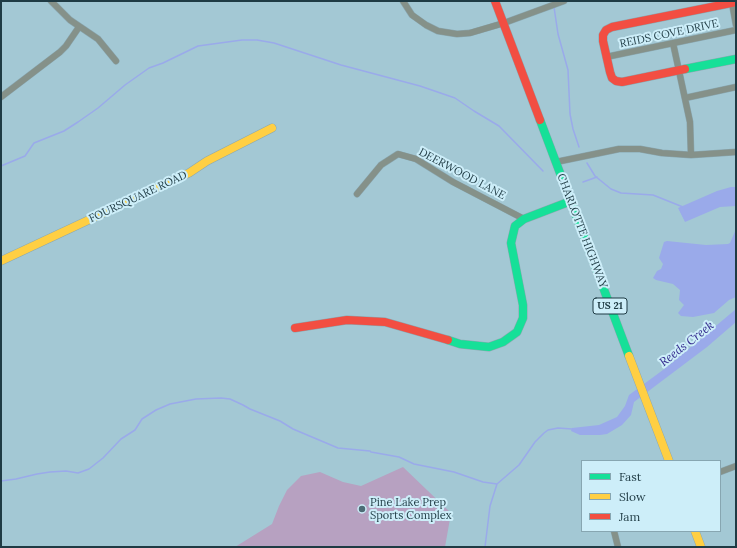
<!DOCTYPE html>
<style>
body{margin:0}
#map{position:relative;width:737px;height:548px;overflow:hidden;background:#a3c8d4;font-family:Lora,serif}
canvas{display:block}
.frame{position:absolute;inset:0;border:2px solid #1f3b44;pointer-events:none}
.legend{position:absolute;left:581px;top:460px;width:140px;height:72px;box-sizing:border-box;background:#cdeef9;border:1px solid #87a6b1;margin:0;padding:5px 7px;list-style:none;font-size:12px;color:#1f3b44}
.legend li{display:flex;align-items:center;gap:8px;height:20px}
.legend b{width:20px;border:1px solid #87a6b1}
</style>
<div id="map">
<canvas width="737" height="548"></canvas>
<div class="frame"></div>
<ul class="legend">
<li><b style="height:5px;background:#16e098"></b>Fast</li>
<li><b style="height:5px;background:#ffcf43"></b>Slow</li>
<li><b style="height:5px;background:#f24e42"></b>Jam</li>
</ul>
</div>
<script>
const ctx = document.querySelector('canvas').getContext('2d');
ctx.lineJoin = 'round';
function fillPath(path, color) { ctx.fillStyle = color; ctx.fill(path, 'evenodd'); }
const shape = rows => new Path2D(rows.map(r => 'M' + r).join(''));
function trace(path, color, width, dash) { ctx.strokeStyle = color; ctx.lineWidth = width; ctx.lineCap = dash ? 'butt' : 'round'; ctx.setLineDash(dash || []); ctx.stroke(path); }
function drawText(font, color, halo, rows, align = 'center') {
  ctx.font = font + ' Lora,serif'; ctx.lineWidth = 4; ctx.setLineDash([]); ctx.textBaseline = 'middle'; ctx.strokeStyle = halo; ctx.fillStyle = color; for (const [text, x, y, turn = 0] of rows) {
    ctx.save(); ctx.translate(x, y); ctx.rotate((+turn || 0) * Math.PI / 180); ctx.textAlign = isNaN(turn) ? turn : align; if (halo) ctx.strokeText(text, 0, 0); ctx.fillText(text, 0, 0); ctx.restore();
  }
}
const green = shape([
 [403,467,451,513,445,547,235,547,272,524,279,506,287,490,301,476,320,472,343,482,361,486]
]);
const water = shape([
 [731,187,736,187,736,206,720,207,685,222,678,208,717,191],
 [736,229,736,297,729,300,714,313,693,317,681,316,678,313,684,305,679,300,680,290,673,284,656,280,653,278,657,271,661,269,663,264,659,258,664,242,667,241,706,245,728,244,730,243],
 [736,309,736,322,707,347,634,402,631,415,622,425,607,434,600,435,580,435,571,431,572,428,599,425,617,417,625,406,629,395,667,367]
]);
const stream = shape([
 [554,7,558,34,568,70,570,114,573,129,579,147],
 [587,163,595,176,611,189,621,193,653,195,683,207],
 [1,166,25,156,34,143,64,131,78,122,98,108,125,85,149,68,163,63,198,46,242,40,257,40,274,43,341,65,420,86,455,98,474,111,499,126,543,171],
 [583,182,597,177],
 [1,481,16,479,37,474,50,472,66,471,78,473,89,469,103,458,121,439,135,430,142,419,156,410,170,404,196,399,221,398,230,399,243,405,250,409,280,421,293,429,338,448,370,451,371,452,399,457,414,464,454,472,483,482,497,484],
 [485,547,490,506,497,484,519,465,535,442,544,433,548,430,558,428,572,429]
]);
const street = shape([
 [51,1,70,20,98,39,116,61],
 [403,1,412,15,426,25,438,31,457,34,470,33,504,23,564,1],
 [732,3,736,25],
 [673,43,690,122,691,155],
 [606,57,736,30],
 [1,97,60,52,66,46,79,27],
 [685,98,736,87],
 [556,162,619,149,640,149,662,153,691,155,736,152],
 [357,194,381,165,398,154,416,159,453,182,524,219],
 [720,472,736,466],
 [614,531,618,547]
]);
const fast = shape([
 [685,69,736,59],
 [540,120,629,356],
 [448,340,460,344,489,347,503,342,517,332,523,318,523,305,511,243,515,226,524,219,571,201]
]);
const slow = shape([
 [1,261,189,173,207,161,272,128],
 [629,356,669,461],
 [695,531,701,547]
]);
const jam = shape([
 [495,1,540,120],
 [685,69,622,82,616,81,612,78,610,72,603,41,603,35,606,30,612,27,736,2],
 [295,328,347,320,385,322,448,340]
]);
const markers = [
 [362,509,4,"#4d6c76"]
];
const shields = [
 [610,306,34]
];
const shieldNames = [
 ["US 21",610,306]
];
const streetNames = [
 ["REIDS COVE DRIVE",669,34,-12],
 ["DEERWOOD LANE",462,174,28],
 ["FOURSQUARE ROAD",138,197,-25],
 ["CHARLOTTE HIGHWAY",582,231,69]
];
const poiNames = [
 ["Pine Lake Prep",370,503],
 ["Sports Complex",370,516]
];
const waterNames = [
 ["Reeds Creek",687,344,-38]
];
fillPath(green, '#b7a1c1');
fillPath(water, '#9aaaea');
trace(stream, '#9aaaea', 1.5);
trace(street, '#8aa7b0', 7);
trace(fast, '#8aa7b0', 9);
trace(slow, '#8aa7b0', 9);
trace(jam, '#8aa7b0', 9);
trace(street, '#859189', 6);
trace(fast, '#16e098', 8);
trace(slow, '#ffcf43', 8);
trace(jam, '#f24e42', 8);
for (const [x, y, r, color] of markers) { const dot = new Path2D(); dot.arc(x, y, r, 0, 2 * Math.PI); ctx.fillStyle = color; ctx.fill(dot); trace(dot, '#cdeef9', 1.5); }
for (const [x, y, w] of shields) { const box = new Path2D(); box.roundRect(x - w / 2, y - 8, w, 16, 3); ctx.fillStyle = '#cdeef9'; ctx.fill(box); trace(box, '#1f3b44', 1); }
drawText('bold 10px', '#1f3b44', null, shieldNames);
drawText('11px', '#1f3b44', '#cdeef9', streetNames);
drawText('11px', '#1f3b44', '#cdeef9', poiNames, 'left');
drawText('italic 12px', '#342c8e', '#cdeef9', waterNames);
</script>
